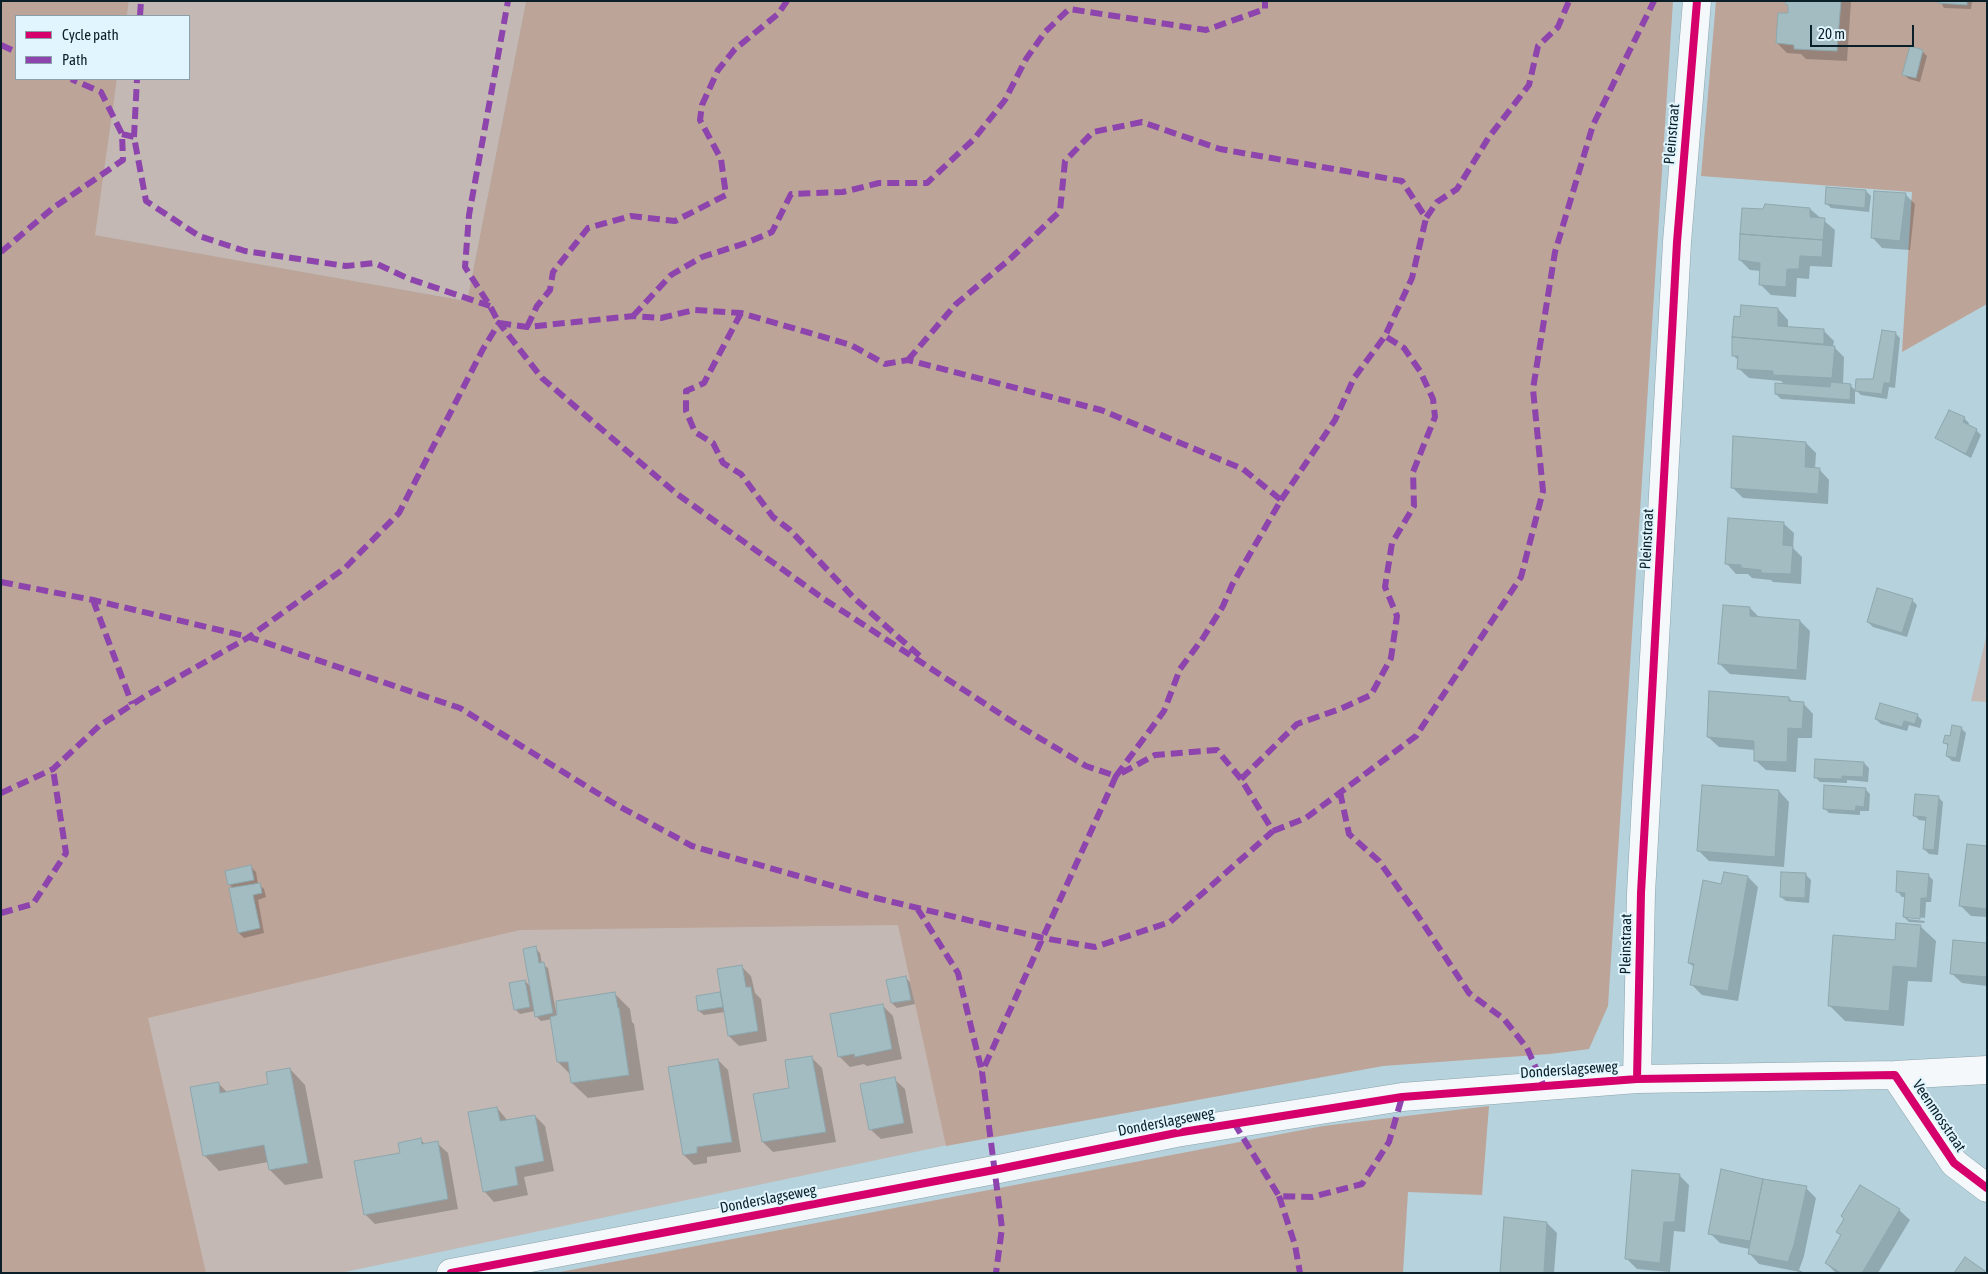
<!DOCTYPE html>
<style>
body{margin:0}
#map{position:relative;width:1988px;height:1274px;overflow:hidden;background:#b5d2dd;font-family:"Asap Condensed",sans-serif}
canvas{display:block}
.frame{position:absolute;inset:0;border:2px solid #0a1f27;pointer-events:none}
.legend{position:absolute;left:15px;top:15px;width:175px;height:65px;box-sizing:border-box;background:#e0f5fe;border:1px solid #8a9fa8;margin:0;padding:6px 9px;list-style:none;font-size:15px;color:#0a1f27}
.legend li{display:flex;align-items:center;gap:10px;height:25px}
.legend b{width:25px;border:1px solid #8a9fa8}
.scale{position:absolute;left:1810px;top:25px;width:104px;height:22px;box-sizing:border-box;border:2px solid #0a1f27;border-top:0;padding-left:6px;font-size:15px;line-height:18px;white-space:nowrap;color:#0a1f27;-webkit-text-stroke:4px #e0f5fe;paint-order:stroke}
</style>
<div id="map">
<canvas width="1988" height="1274"></canvas>
<div class="frame"></div>
<ul class="legend">
<li><b style="height:6px;background:#d6006c"></b>Cycle path</li>
<li><b style="height:6px;background:#8e44ad"></b>Path</li>
</ul>
<div class="scale">20 m</div>
</div>
<script>
const ctx = document.querySelector('canvas').getContext('2d');
ctx.lineJoin = 'round';
function fillPath(path, color) { ctx.fillStyle = color; ctx.fill(path, 'evenodd'); }
const shape = rows => new Path2D(rows.map(r => 'M' + r).join(''));
function trace(path, color, width, dash) { ctx.strokeStyle = color; ctx.lineWidth = width; ctx.lineCap = dash ? 'butt' : 'round'; ctx.setLineDash(dash || []); ctx.stroke(path); }
function drawText(font, color, halo, rows, align = 'center') {
  ctx.font = font + ' "Asap Condensed",sans-serif'; ctx.lineWidth = 4; ctx.setLineDash([]); ctx.textBaseline = 'middle'; ctx.strokeStyle = halo; ctx.fillStyle = color; for (const [text, x, y, turn = 0] of rows) {
    ctx.save(); ctx.translate(x, y); ctx.rotate((+turn || 0) * Math.PI / 180); ctx.textAlign = isNaN(turn) ? turn : align; if (halo) ctx.strokeText(text, 0, 0); ctx.fillText(text, 0, 0); ctx.restore();
  }
}
const green = shape([
 [129,1,526,1,467,301,94,235,117,79,189,79,189,16,127,16],
 [1,269,1608,1006,340,1273,1,1273],
 [1987,633,1987,702,1971,701]
]);
const forest = shape([
 [1,1,129,1,127,16,16,16,16,79,117,79,95,235,467,301,526,1,1673,1,1608,1006,1589,1049,1550,1054,1383,1066,946,1146,898,925,520,930,148,1018,206,1273,1,1273],
 [1716,1,1987,1,1987,304,1902,352,1912,192,1701,176],
 [1489,1106,1482,1195,1408,1192,1403,1273,555,1273,1323,1126]
]);
const shadow = shape([
 [1787,1,1851,1,1847,61,1806,59,1801,54,1787,53,1777,43,1789,15,1790,6],
 [1940,1,1972,1,1971,9,1944,8],
 [1922,51,1927,56,1920,82,1909,79,1904,75],
 [1866,191,1871,196,1869,212,1831,208,1826,203],
 [1905,194,1915,204,1910,250,1882,248,1872,237],
 [1810,209,1835,230,1832,267,1810,266,1809,279,1797,278,1796,297,1771,295,1761,285,1761,271,1750,270,1740,260],
 [1778,309,1788,320,1788,328,1823,330,1834,341,1833,346,1844,357,1843,384,1850,385,1855,390,1855,404,1781,399,1776,394,1785,385,1781,381,1749,378,1738,368,1739,361,1733,355,1734,337,1741,318],
 [1895,333,1900,338,1895,388,1889,387,1887,399,1861,395,1856,390,1874,381],
 [1964,418,1969,423,1968,426,1976,430,1981,435,1971,458,1942,442,1937,438],
 [1806,443,1816,453,1815,469,1819,469,1829,480,1828,504,1743,498,1733,488],
 [1783,523,1794,533,1793,548,1802,557,1801,584,1773,582,1771,580,1752,578,1748,574,1736,574,1726,563],
 [1912,600,1917,605,1907,637,1873,627,1868,622],
 [1750,608,1760,618,1800,621,1810,631,1806,680,1730,674,1720,664],
 [1789,698,1794,703,1803,703,1813,714,1812,738,1798,738,1796,772,1766,770,1755,760,1755,750,1719,747,1708,737],
 [1917,715,1922,720,1920,728,1909,725,1907,731,1881,724,1876,719],
 [1961,728,1966,733,1960,762,1952,761,1947,756,1949,747,1944,742],
 [1864,763,1869,768,1868,782,1847,780,1847,783,1820,782,1815,777],
 [1865,789,1870,794,1869,811,1860,811,1860,815,1829,813,1824,808],
 [1779,791,1789,802,1784,867,1709,861,1699,851],
 [1938,797,1943,802,1938,855,1929,854,1924,849,1926,821,1919,820,1914,815],
 [1987,847,1987,917,1971,916,1960,905],
 [251,867,256,872,258,884,264,889,266,897,258,900,264,933,244,938,239,933,234,889,229,884],
 [1806,875,1811,880,1809,903,1786,901,1781,897],
 [1928,875,1933,880,1931,902,1926,902,1925,918,1908,916,1908,919,1925,921,1924,923,1909,922,1904,917,1906,897,1902,897,1898,892],
 [1748,877,1758,887,1738,1001,1702,995,1692,985,1695,968,1689,963,1722,885],
 [1920,926,1936,941,1932,982,1908,981,1904,1026,1845,1021,1829,1005,1896,941],
 [1987,944,1987,986,1962,983,1951,973],
 [535,948,540,953,542,964,548,968,557,1017,615,994,630,1009,632,1022,634,1024,644,1090,588,1098,572,1083,571,1075,558,1062,552,1019,541,1021,536,1016,535,1011,520,1014,515,1009,525,981,531,987],
 [741,966,751,976,755,993,761,999,767,1041,739,1046,729,1036,725,1012,704,1015,699,1011,720,994,723,997],
 [905,977,910,982,915,1004,897,1008,892,1003],
 [882,1005,893,1016,902,1059,867,1066,864,1064,850,1067,839,1056],
 [811,1057,822,1068,836,1142,773,1152,763,1142,791,1089],
 [718,1060,728,1070,741,1152,707,1157,707,1163,694,1165,684,1155],
 [290,1069,305,1085,323,1178,285,1185,270,1170,268,1162,219,1171,204,1155,218,1083,228,1093,269,1085],
 [894,1079,905,1089,913,1133,881,1139,870,1129],
 [497,1108,508,1121,535,1116,545,1126,554,1171,524,1177,528,1195,494,1202,484,1191],
 [421,1140,426,1145,437,1143,448,1153,458,1209,375,1224,365,1214,402,1154],
 [1722,1170,1806,1188,1816,1198,1804,1256,1799,1270,1805,1273,1759,1264,1749,1253,1750,1249,1720,1243,1710,1233],
 [1679,1175,1689,1185,1685,1232,1674,1231,1670,1272,1637,1269,1626,1258],
 [1860,1187,1899,1210,1910,1220,1878,1273,1836,1273,1826,1263,1842,1236,1837,1232],
 [1547,1223,1557,1233,1554,1273,1501,1273]
]);
const building = shape([
 [1786,1,1841,1,1837,51,1794,49,1794,45,1776,43,1778,13,1788,13,1788,5,1785,4,1786,1],
 [1938,1,1967,1,1967,5,1938,3,1938,1],
 [1910,46,1923,50,1916,78,1902,75,1910,46],
 [1826,187,1866,190,1865,208,1825,204,1826,187],
 [1874,191,1906,193,1900,241,1871,238,1874,191],
 [1765,204,1810,208,1810,217,1825,218,1823,240,1740,234,1742,208,1763,209,1765,204],
 [1740,234,1823,240,1822,257,1800,256,1799,269,1787,269,1786,287,1759,285,1760,263,1739,260,1740,234],
 [1741,305,1778,308,1778,326,1824,329,1824,344,1732,337,1734,316,1740,317,1741,305],
 [1882,330,1896,332,1890,383,1884,383,1882,394,1855,391,1856,379,1873,379,1882,330],
 [1732,337,1835,346,1832,378,1773,375,1773,371,1737,369,1738,356,1732,356,1732,337],
 [1831,382,1851,384,1850,400,1775,394,1775,383,1830,387,1831,382],
 [1949,410,1965,417,1963,422,1977,429,1966,454,1935,438,1949,410],
 [1733,436,1806,442,1805,467,1820,468,1818,494,1731,488,1733,436],
 [1728,518,1784,522,1783,545,1793,546,1791,574,1761,573,1761,570,1741,568,1741,565,1725,564,1728,518],
 [1877,588,1913,599,1902,633,1867,622,1877,588],
 [1723,605,1750,607,1750,616,1800,620,1797,670,1718,664,1723,605],
 [1709,691,1789,697,1789,701,1804,702,1802,729,1788,728,1787,762,1754,761,1754,741,1707,737,1709,691],
 [1880,703,1918,714,1915,724,1904,721,1902,727,1875,719,1880,703],
 [1952,725,1962,727,1956,758,1946,756,1948,744,1943,743,1945,735,1950,736,1952,725],
 [1815,759,1864,762,1863,777,1842,776,1842,779,1814,778,1815,759],
 [1702,785,1779,790,1775,857,1697,851,1702,785],
 [1824,785,1866,788,1864,807,1856,806,1855,811,1823,809,1824,785],
 [1915,794,1939,796,1934,850,1923,849,1926,817,1913,816,1915,794],
 [1967,844,1987,846,1987,909,1959,906,1967,844],
 [251,865,254,880,228,885,225,871,251,865],
 [1897,871,1929,874,1927,898,1921,898,1920,919,1903,917,1905,893,1896,892,1897,871],
 [1724,872,1748,876,1728,991,1690,985,1694,964,1688,963,1703,880,1721,884,1724,872],
 [1781,872,1806,873,1805,898,1780,897,1781,872],
 [260,883,262,893,253,895,260,928,238,933,229,888,260,883],
 [1896,923,1921,925,1917,968,1893,966,1889,1011,1828,1006,1833,935,1895,940,1896,923],
 [1953,940,1987,943,1987,977,1950,974,1953,940],
 [536,946,539,963,544,962,553,1013,535,1017,523,949,536,946],
 [742,965,746,987,751,987,758,1031,728,1036,717,969,742,965],
 [906,976,911,1000,891,1003,886,980,906,976],
 [525,980,530,1007,514,1010,509,983,525,980],
 [615,992,618,1008,619,1008,629,1075,571,1083,568,1062,557,1062,550,1017,557,1015,556,1001,615,992],
 [720,992,723,1007,698,1011,696,996,720,992],
 [883,1004,892,1049,855,1057,854,1054,838,1057,830,1014,883,1004],
 [812,1056,826,1132,762,1142,753,1094,789,1088,785,1060,812,1056],
 [718,1059,732,1142,697,1147,697,1153,683,1155,668,1067,718,1059],
 [290,1068,308,1163,269,1170,264,1145,203,1156,190,1087,219,1082,220,1093,268,1084,266,1072,290,1068],
 [895,1077,904,1123,869,1130,860,1084,895,1077],
 [497,1107,500,1121,535,1115,544,1161,515,1167,518,1185,483,1192,468,1112,497,1107],
 [421,1138,422,1144,438,1141,448,1199,364,1215,354,1161,400,1153,398,1143,421,1138],
 [1721,1169,1763,1179,1750,1241,1708,1234,1721,1169],
 [1632,1170,1680,1174,1675,1222,1664,1222,1660,1263,1625,1259,1632,1170],
 [1763,1179,1807,1186,1794,1245,1788,1262,1748,1254,1763,1179],
 [1860,1185,1900,1209,1862,1273,1841,1273,1825,1263,1841,1235,1836,1232,1844,1219,1841,1216,1860,1185],
 [1504,1217,1547,1222,1544,1273,1500,1273,1504,1217],
 [1965,1257,1985,1271,1983,1273,1954,1273,1965,1257]
]);
const minor = shape([
 [1895,1075,1954,1163,1987,1188],
 [1637,1079,1641,893,1677,242,1697,1],
 [451,1273,994,1170,1176,1133,1402,1097,1637,1079,1895,1075,1987,1070]
]);
const quiet = shape([
 [140,16,141,1],
 [1,45,16,52],
 [122,134,134,137,146,201,199,236,245,251,292,258,346,266,375,263,407,278,490,306],
 [134,137,137,79],
 [1,252,53,208,123,160,122,134,101,92,71,79],
 [741,313,704,383,686,391,686,411,695,432,713,443,723,463,741,474,773,517,790,530,853,597,922,658],
 [633,316,671,275,702,257,746,243,772,232,791,194,843,192,879,183,927,183,974,139,1005,100,1026,59,1045,32,1069,9,1206,30,1265,9,1265,1],
 [527,327,537,306,550,290,553,272,588,228,631,216,675,221,726,195,721,159,700,120,702,105,718,70,735,49,778,14,787,1],
 [908,360,956,304,1010,259,1060,211,1065,161,1093,132,1142,122,1220,149,1402,181,1426,218,1437,202,1457,189,1489,137,1529,85,1538,46,1558,27,1569,1],
 [1281,500,1335,420,1354,378,1385,336,1412,278,1426,218],
 [1,582,93,600,249,637,460,708,615,804,692,846,876,898,1043,938,1095,947,1170,922,1273,831,1241,779,1217,750,1155,755,1116,776,1164,711,1180,669,1203,638,1223,606,1232,585,1281,500,1243,469,1101,410,908,360,885,364,851,345,741,313,694,310,661,318,633,316,527,327,499,323,490,306,465,267,469,215,508,1],
 [93,600,132,704],
 [1241,779,1297,724,1340,709,1371,695,1391,658,1397,616,1385,587,1392,543,1414,506,1413,472,1435,417,1433,399,1420,371,1404,348,1385,336],
 [1340,792,1349,834,1379,861,1416,913,1469,993,1504,1019,1527,1048,1544,1086],
 [1,793,53,769,99,726,147,695,249,637,345,568,399,513,483,349,499,323,542,378,677,494,824,599,1013,722,1086,766,1116,776,982,1072,1002,1228,996,1273],
 [1273,831,1306,818,1416,736,1521,577,1543,491,1533,389,1555,252,1593,125,1654,1],
 [917,908,958,973,982,1072],
 [1,913,33,904,66,853,53,769],
 [1234,1123,1279,1196,1312,1197,1362,1184,1389,1142,1402,1097],
 [1279,1196,1295,1245,1300,1273]
]);
const cycleway = shape([
 [1637,1079,1641,893,1677,242,1697,1],
 [451,1273,994,1170,1176,1133,1402,1097,1637,1079,1895,1075,1954,1163,1987,1188]
]);
const streetNames = [
 ["Pleinstraat",1672,134,-85],
 ["Pleinstraat",1647,539,-87],
 ["Pleinstraat",1626,944,-89],
 ["Donderslagseweg",1569,1070,-4],
 ["Veenmosstraat",1939,1116,56],
 ["Donderslagseweg",1166,1122,-11],
 ["Donderslagseweg",768,1199,-11]
];
fillPath(green, '#c3b8b3');
fillPath(forest, '#bda498');
fillPath(shadow, '#0003');
fillPath(building, '#a3bcc2');
trace(building, '#8ea7ad', 1);
trace(minor, '#8ca3ac', 29);
trace(minor, '#f4f8fa', 28);
trace(quiet, '#8e44ad', 6, [12, 6]);
trace(cycleway, '#d6006c', 8);
drawText('15px', '#0a1f27', '#e0f5fe', streetNames);
</script>
